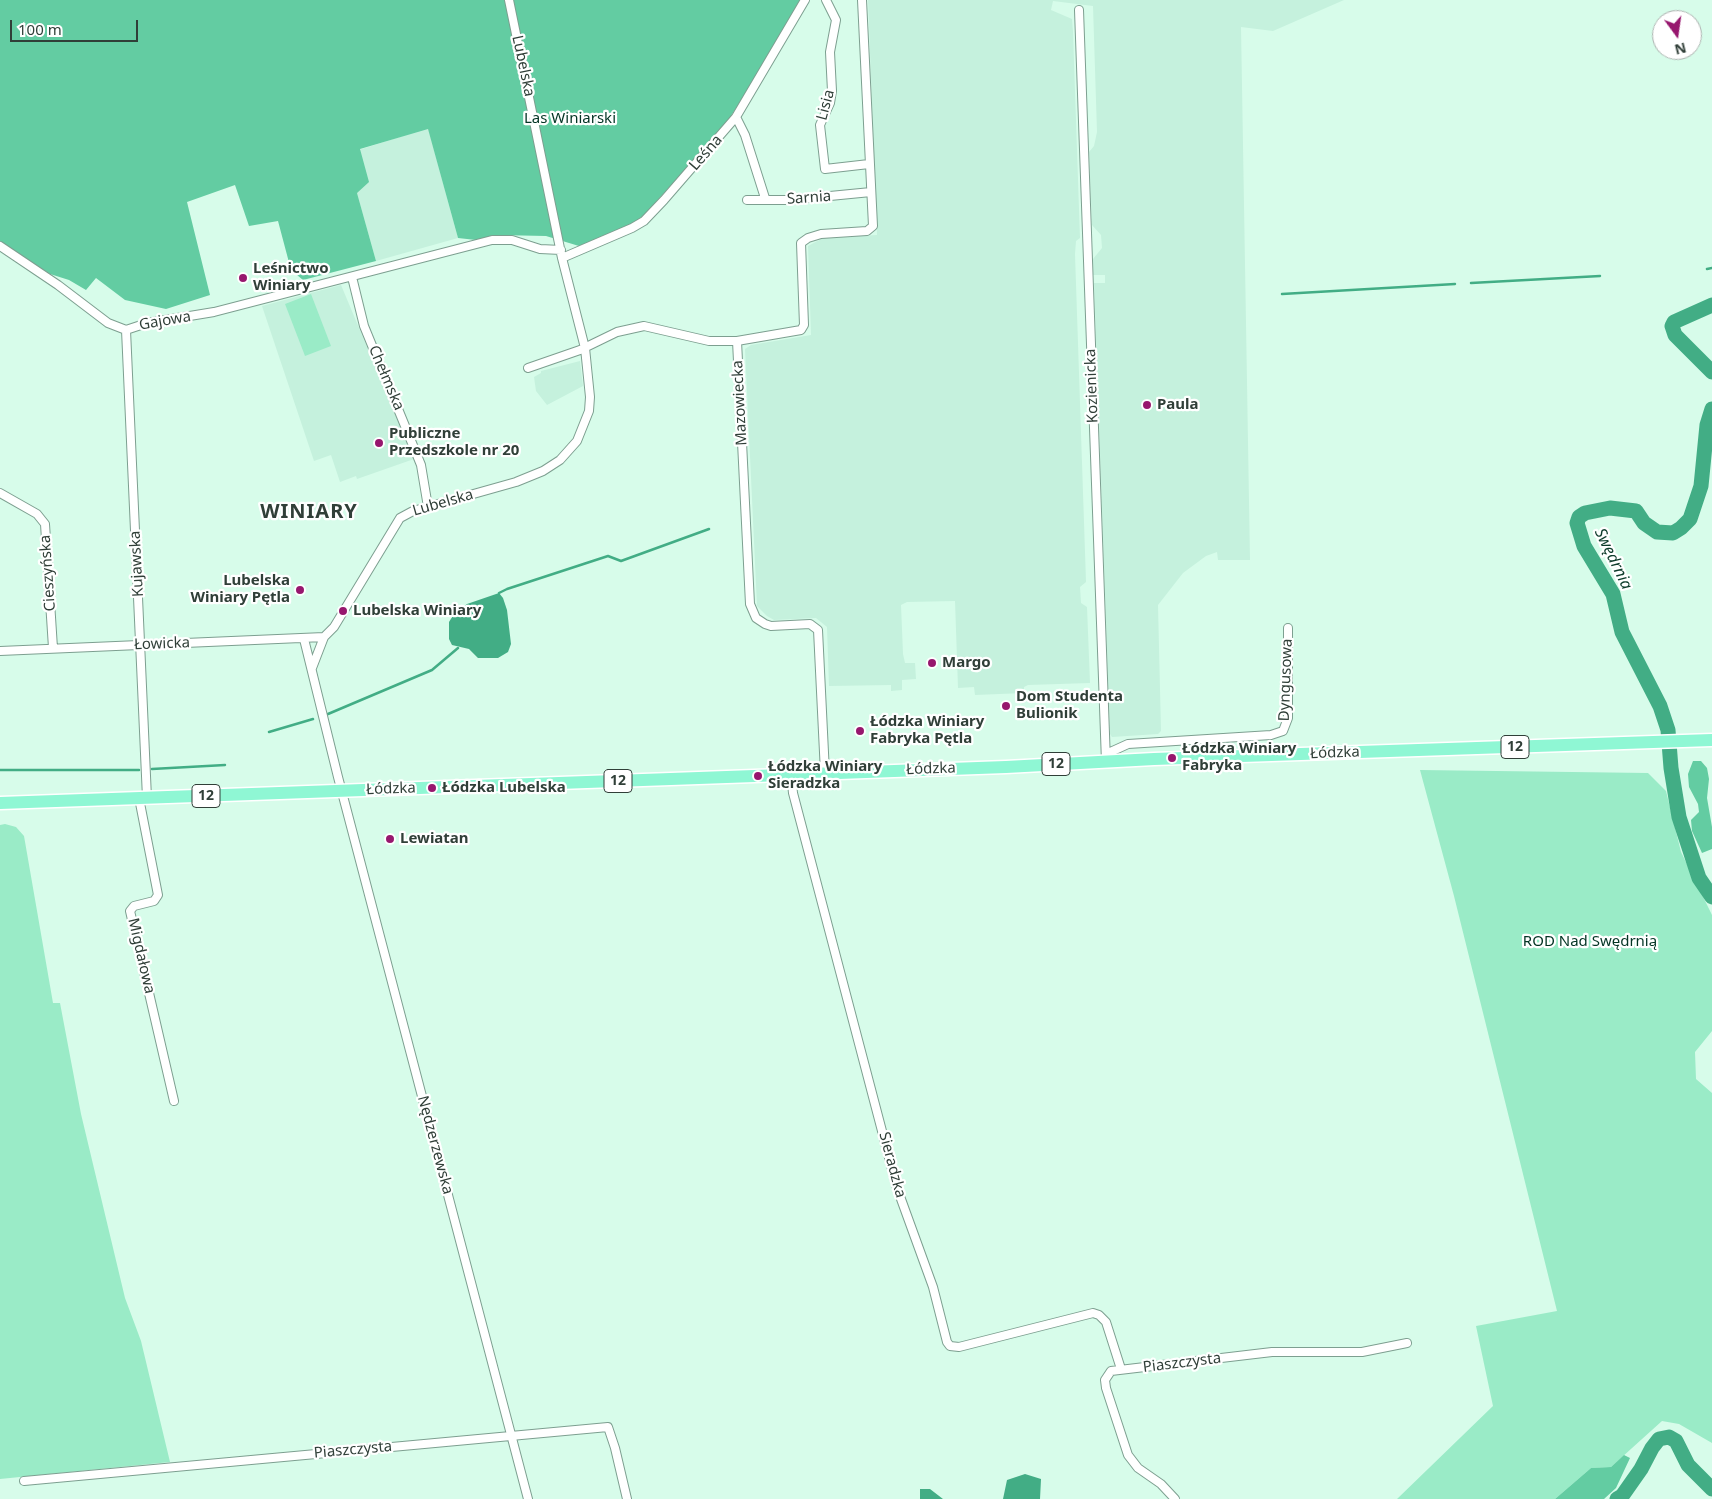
<!DOCTYPE html>
<meta charset="utf-8">
<style>
body{margin:0}
#map{position:relative;width:1712px;height:1499px;overflow:hidden;background:#d7fcea;font-family:"Noto Sans",sans-serif}
canvas{display:block}
.north{position:absolute;left:1652px;top:10px;width:50px;height:50px;box-sizing:border-box;background:#fff;border:1px solid #acb2af;border-radius:50%;rotate:166deg;font-size:14px;font-weight:700;line-height:20px;text-align:center;color:#303f38}
.north::after{content:'';display:block;margin:auto;width:18px;height:22px;background:#97176e;clip-path:polygon(50% 0,100% 100%,50% 72%,0 100%)}
.scale{position:absolute;left:10px;top:20px;width:128px;height:22px;box-sizing:border-box;border:2px solid #303f38;border-top:0;padding-left:6px;font-size:15px;line-height:18px;white-space:nowrap;color:#303f38;-webkit-text-stroke:4px #fff;paint-order:stroke}
</style>
<div id="map">
<canvas width="1712" height="1499"></canvas>
<div class="north">N</div>
<div class="scale">100 m</div>
</div>
<script>
const ctx = document.querySelector('canvas').getContext('2d');
ctx.lineJoin = 'round';
function fillPath(path, color) { ctx.fillStyle = color; ctx.fill(path, 'evenodd'); }
const shape = rows => new Path2D(rows.map(r => 'M' + r).join(''));
function trace(path, color, width, dash) { ctx.strokeStyle = color; ctx.lineWidth = width; ctx.lineCap = dash ? 'butt' : 'round'; ctx.setLineDash(dash || []); ctx.stroke(path); }
function drawText(font, color, halo, rows, align = 'center') {
  ctx.font = font + ' "Noto Sans",sans-serif'; ctx.lineWidth = 4.5; ctx.setLineDash([]); ctx.textBaseline = 'middle'; ctx.strokeStyle = halo; ctx.fillStyle = color; for (const [text, x, y, turn = 0] of rows) {
    ctx.save(); ctx.translate(x, y); ctx.rotate((+turn || 0) * Math.PI / 180); ctx.textAlign = isNaN(turn) ? turn : align; if (halo) ctx.strokeText(text, 0, 0); ctx.fillText(text, 0, 0); ctx.restore();
  }
}
const built = shape([
 [868,0,1344,0,1273,31,1241,27,1250,560,1218,560,1217,552,1206,556,1183,573,1158,605,1161,731,1158,734,1112,737,1110,734,1094,283,1105,283,1105,275,1093,275,1093,259,1102,248,1101,235,1092,225,1089,152,1094,146,1097,132,1093,6,1053,1,1051,10,1072,19,1073,32,1080,238,1076,241,1075,254,1086,582,1080,587,1081,603,1087,607,1090,683,1028,685,1024,687,1024,693,975,695,974,687,958,688,955,601,907,602,901,605,903,654,905,663,915,663,916,679,902,680,902,690,891,691,891,685,829,686,827,627,816,618,774,620,767,616,757,606,745,349,751,345,811,335,808,246,823,238,877,235],
 [428,128,458,238,376,261,346,154],
 [341,285,414,459,357,479,356,476,340,482,331,455,314,461,262,306],
 [580,361,583,386,547,405,536,391,534,377,541,373,541,371]
]);
const green = shape([
 [311,294,331,346,305,356,285,304],
 [1420,770,1648,773,1666,791,1681,852,1712,915,1712,1031,1695,1052,1696,1079,1712,1093,1712,1443,1679,1424,1662,1421,1611,1467,1591,1468,1555,1499,1397,1499,1493,1406,1476,1326,1557,1311,1454,896],
 [5,824,16,827,24,836,53,1003,60,1003,81,1114,125,1298,141,1341,170,1462,0,1479,0,825]
]);
const forest = shape([
 [0,0,800,0,761,70,725,125,646,213,637,221,614,233,579,246,546,236,498,235,476,240,458,238,428,129,360,149,369,182,357,193,376,261,303,280,291,270,278,221,249,226,235,185,187,202,210,295,166,309,125,300,96,278,86,290,69,280,50,274,0,242],
 [1693,761,1701,761,1707,768,1709,779,1707,798,1712,827,1712,849,1702,853,1692,831,1691,820,1699,812,1698,804,1689,787,1688,774],
 [1624,1455,1630,1458,1616,1488,1604,1499,1555,1499,1591,1468,1611,1467]
]);
const water = shape([
 [499,593,503,598,507,610,511,644,508,652,498,658,478,658,469,649,452,645,449,639,449,622,454,614,467,604],
 [1025,1474,1041,1479,1040,1499,1003,1499,1007,1480],
 [920,1489,930,1489,943,1499,920,1499]
]);
const stream = shape([
 [1707,269,1712,268],
 [1471,283,1600,276],
 [1282,294,1455,284],
 [499,593,507,589,608,556,621,561,709,529],
 [328,714,432,670,458,648],
 [269,732,313,719],
 [152,769,225,765],
 [0,770,139,770]
]);
const river = shape([
 [1712,305,1674,322,1672,326,1675,335,1712,372],
 [1712,409,1707,425,1701,486,1690,519,1681,528,1673,533,1657,532,1644,523,1636,511,1610,508,1585,513,1579,517,1577,523,1584,546,1613,594,1622,632,1660,706,1668,730,1671,768,1679,817,1699,878,1712,897],
 [1617,1499,1622,1496,1641,1469,1652,1448,1659,1439,1669,1437,1676,1441,1688,1465,1712,1489]
]);
const street = shape([
 [826,0,836,20,830,52,832,91,830,103,820,125,825,169,869,164],
 [1079,10,1106,762],
 [736,117,745,135,765,198],
 [747,200,789,200,871,192],
 [0,246,58,285,108,323,126,330,147,323,214,312,492,240,512,240,540,249,561,250],
 [562,258,632,228,644,221,664,200,736,117,805,0],
 [352,277,364,326,421,465,428,507],
 [126,330,147,798],
 [737,341,750,604,756,618,765,624,771,626,810,624,818,630,825,773],
 [528,368,580,350,617,332,644,326,709,341,737,341,801,330,804,325,801,243,808,238,821,234,867,231,873,226,862,0],
 [0,493,37,514,45,524,53,648],
 [304,639,338,777,528,1499],
 [0,651,324,637],
 [312,668,324,637,334,627,400,518,413,511,516,482,543,471,560,460,577,441,589,411,590,397,585,348,562,258,509,0],
 [1106,754,1128,744,1271,735,1283,731,1288,718,1288,628],
 [791,774,793,793,897,1188,933,1287,947,1342,950,1346,959,1347,1093,1313,1099,1315,1106,1322,1121,1369],
 [139,798,158,895,154,901,134,906,130,911,174,1101],
 [24,1481,608,1427,615,1448,627,1499],
 [1175,1499,1161,1484,1138,1468,1128,1455,1106,1388,1105,1380,1111,1371,1272,1352,1362,1352,1407,1343]
]);
const primary = shape([
 [0,803,1006,767,1154,759,1712,740]
]);
const markers = [
 [243,278,5,"#97176e"],
 [1147,405,5,"#97176e"],
 [379,443,5,"#97176e"],
 [300,590,5,"#97176e"],
 [343,611,5,"#97176e"],
 [932,663,5,"#97176e"],
 [1006,706,5,"#97176e"],
 [860,731,5,"#97176e"],
 [1172,758,5,"#97176e"],
 [758,776,5,"#97176e"],
 [432,788,5,"#97176e"],
 [390,839,5,"#97176e"]
];
const shields = [
 [1515,747,28],
 [1056,764,28],
 [618,781,28],
 [206,796,28]
];
const shieldNames = [
 ["12",1515,747],
 ["12",1056,764],
 ["12",618,781],
 ["12",206,796]
];
const streetNames = [
 ["Lubelska",523,66,78],
 ["Lisia",826,105,-75],
 ["Leśna",706,153,-49],
 ["Sarnia",809,198,-4],
 ["Gajowa",165,321,-10],
 ["Chełmska",386,378,67],
 ["Kozienicka",1092,386,-92],
 ["Mazowiecka",740,403,-93],
 ["Lubelska",443,503,-16],
 ["Kujawska",137,564,-93],
 ["Cieszyńska",48,573,-94],
 ["Łowicka",162,644,-2],
 ["Dyngusowa",1286,680,-88],
 ["Łódzka",1335,753,-2],
 ["Łódzka",931,769,-2],
 ["Łódzka",391,789,-2],
 ["Migdałowa",141,956,77],
 ["Nędzerzewska",435,1145,75],
 ["Sieradzka",892,1165,75],
 ["Piaszczysta",1182,1363,-7],
 ["Piaszczysta",353,1450,-5]
];
const parkNames = [
 ["Las Winiarski",570,119],
 ["ROD Nad Swędrnią",1590,942]
];
const poiNames = [
 ["Leśnictwo",253,269],
 ["Winiary",253,286],
 ["Paula",1157,405],
 ["Publiczne",389,434],
 ["Przedszkole nr 20",389,451],
 ["Lubelska",290,581,"right"],
 ["Winiary Pętla",290,598,"right"],
 ["Lubelska Winiary",353,611],
 ["Margo",942,663],
 ["Dom Studenta",1016,697],
 ["Bulionik",1016,714],
 ["Łódzka Winiary",870,722],
 ["Fabryka Pętla",870,739],
 ["Łódzka Winiary",1182,749],
 ["Fabryka",1182,766],
 ["Łódzka Winiary",768,767],
 ["Sieradzka",768,784],
 ["Łódzka Lubelska",442,788],
 ["Lewiatan",400,839]
];
const waterNames = [
 ["Swędrnia",1613,559,64]
];
const districtNames = [
 ["WINIARY",309,512]
];
fillPath(built, '#c5f1dd');
fillPath(green, '#9aebc7');
fillPath(forest, '#63cca2');
fillPath(water, '#42ad85');
trace(stream, '#42ad85', 2.5);
trace(river, '#42ad85', 15);
trace(street, '#7d9f90', 10);
trace(primary, '#fff', 15);
trace(street, '#fff', 8);
trace(primary, '#8ff7d4', 12);
for (const [x, y, r, color] of markers) { const dot = new Path2D(); dot.arc(x, y, r, 0, 2 * Math.PI); ctx.fillStyle = color; ctx.fill(dot); trace(dot, '#fff', 2); }
for (const [x, y, w] of shields) { const box = new Path2D(); box.roundRect(x - w / 2, y - 11.5, w, 23, 4); ctx.fillStyle = '#fff'; ctx.fill(box); trace(box, '#303f38', 1); }
drawText('bold 14px', '#303f38', null, shieldNames);
drawText('15px', '#303f38', '#fff', streetNames);
drawText('15px', '#033424', '#fff', parkNames);
drawText('bold 15px', '#303f38', '#fff', poiNames, 'left');
drawText('italic 16px', '#0d3c2b', '#fff', waterNames);
ctx.letterSpacing = '1px';
drawText('bold 20px', '#303f38', '#fff', districtNames);
ctx.letterSpacing = '0px';
</script>
